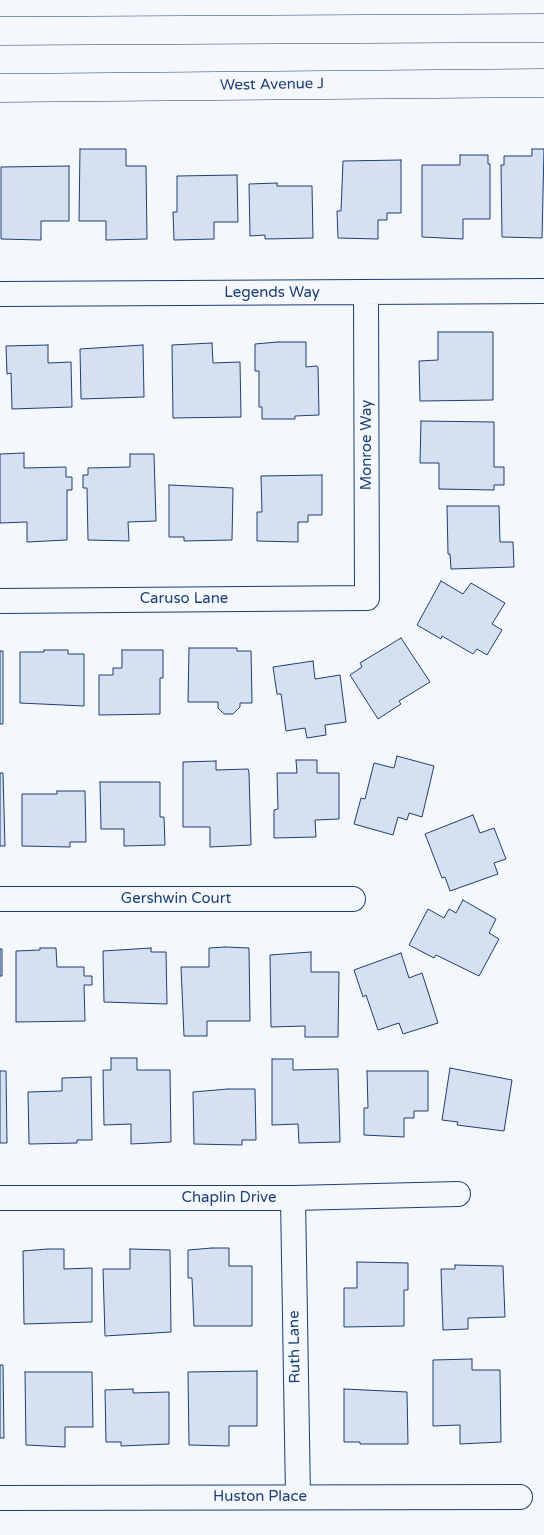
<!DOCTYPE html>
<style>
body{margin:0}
canvas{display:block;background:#f4f7fb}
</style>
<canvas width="544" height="1535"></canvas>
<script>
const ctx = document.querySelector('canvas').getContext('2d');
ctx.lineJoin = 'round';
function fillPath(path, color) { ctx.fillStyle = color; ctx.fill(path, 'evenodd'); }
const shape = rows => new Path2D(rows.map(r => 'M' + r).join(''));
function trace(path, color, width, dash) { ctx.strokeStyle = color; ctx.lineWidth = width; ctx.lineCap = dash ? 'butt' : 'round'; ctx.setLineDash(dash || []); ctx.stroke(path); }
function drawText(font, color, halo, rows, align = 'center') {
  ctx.font = font + ' "Varela Round",sans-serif'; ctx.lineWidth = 4; ctx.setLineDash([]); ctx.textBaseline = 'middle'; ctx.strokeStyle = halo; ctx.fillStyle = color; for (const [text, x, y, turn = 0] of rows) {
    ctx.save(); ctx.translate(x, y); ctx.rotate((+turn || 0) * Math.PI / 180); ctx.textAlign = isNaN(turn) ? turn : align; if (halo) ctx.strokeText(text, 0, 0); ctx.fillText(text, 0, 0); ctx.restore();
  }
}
const building = shape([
 [80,149,126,149,126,166,146,166,147,239,106,240,106,221,79,221,80,149],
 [532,149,544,149,542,238,502,237,501,165,504,165,504,156,532,156,532,149],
 [460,155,488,155,488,164,490,164,490,219,463,219,463,239,422,237,422,165,460,165,460,155],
 [401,160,401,213,387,213,387,220,378,220,378,239,338,238,337,211,341,211,343,161,401,160],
 [69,166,69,221,41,221,41,240,1,239,1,167,69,166],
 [237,175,238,222,214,222,214,239,174,240,173,212,177,212,177,176,237,175],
 [277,183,277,186,312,186,313,238,265,239,265,235,250,236,249,184,277,183],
 [438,332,493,332,493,400,420,401,419,361,438,360,438,332],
 [278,342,306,342,306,367,317,366,318,368,319,415,295,416,295,419,262,419,262,407,259,407,259,371,255,371,255,344,278,342],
 [212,343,213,363,240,362,241,417,173,418,172,345,212,343],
 [48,345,48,363,71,362,72,407,12,409,11,373,7,374,6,346,48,345],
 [143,345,144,397,81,399,80,349,143,345],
 [421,421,494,422,494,467,504,467,504,485,494,485,494,490,439,489,439,463,420,463,421,421],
 [24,453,24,468,66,467,66,477,72,477,72,490,67,490,67,540,27,542,27,522,0,523,0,454,24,453],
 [130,454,154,454,156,521,128,522,129,541,88,540,87,488,83,488,83,475,88,475,88,468,130,467,130,454],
 [322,475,322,515,308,515,308,522,298,522,298,542,257,541,257,512,262,512,261,476,322,475],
 [169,485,233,488,232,540,184,541,184,537,169,537,169,485],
 [447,506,499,506,500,542,513,542,514,567,451,569,450,554,448,554,447,506],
 [441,581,463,594,471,583,505,603,492,624,502,630,487,655,477,649,473,654,442,636,441,639,417,625,441,581],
 [401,638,430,682,399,701,401,704,378,719,350,675,362,667,360,663,401,638],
 [189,648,237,648,237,651,251,651,252,703,240,703,240,707,233,714,224,714,218,708,218,702,188,702,189,648],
 [44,650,68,650,68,654,84,654,84,706,20,703,20,652,44,652,44,650],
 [122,650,163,650,163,678,160,678,160,714,99,715,99,675,113,675,113,668,122,668,122,650],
 [0,651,3,651,3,724,0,724,0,651],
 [313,661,315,679,340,675,346,722,325,725,326,735,307,738,305,728,286,731,281,694,277,694,273,667,313,661],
 [397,756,434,766,422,817,409,813,407,820,398,817,393,835,354,824,361,798,365,799,374,763,394,768,397,756],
 [296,760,317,760,317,773,339,773,339,819,315,820,316,837,274,838,274,810,278,809,277,773,297,773,296,760],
 [216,761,216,770,248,769,249,772,251,845,210,847,210,827,183,827,183,762,216,761],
 [0,773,3,773,5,846,0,846,0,773],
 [100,782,160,782,160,817,164,817,165,845,124,846,124,829,101,829,100,782],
 [57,791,85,791,86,842,70,842,70,847,22,846,22,794,57,794,57,791],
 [473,815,480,833,494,828,506,859,494,863,498,874,450,891,445,877,442,878,425,834,473,815],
 [463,900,496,919,489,933,499,939,479,976,436,955,434,958,409,945,428,909,444,918,449,909,456,913,463,900],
 [225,947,249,948,250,1021,207,1021,207,1036,184,1036,181,967,209,967,209,948,225,947],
 [40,948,56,948,57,967,84,967,84,976,92,976,92,985,84,985,85,1021,16,1022,16,951,40,950,40,948],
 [151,948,151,952,166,952,167,1004,104,1002,103,951,151,948],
 [0,949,2,949,2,976,0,976,0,949],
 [311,952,311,972,339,972,338,1037,305,1037,305,1026,271,1027,270,955,311,952],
 [401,953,409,978,422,973,438,1023,403,1034,399,1023,378,1030,366,995,363,997,354,970,401,953],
 [111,1058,137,1058,137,1070,170,1070,171,1142,131,1144,131,1124,104,1125,103,1070,111,1070,111,1058],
 [272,1059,293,1059,293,1070,338,1069,340,1142,299,1143,298,1124,272,1125,272,1059],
 [450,1068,512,1080,504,1131,457,1125,458,1122,442,1120,450,1068],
 [0,1071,6,1071,7,1143,0,1143,0,1071],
 [367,1071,428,1071,428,1111,414,1111,414,1118,404,1118,404,1137,364,1135,364,1108,368,1108,367,1071],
 [91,1077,92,1140,77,1140,77,1143,29,1144,28,1092,62,1091,62,1078,91,1077],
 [228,1089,255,1089,256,1140,242,1140,242,1145,194,1144,193,1092,228,1089],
 [212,1248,229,1248,229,1266,252,1266,252,1326,194,1326,192,1278,188,1278,188,1250,212,1248],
 [48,1249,64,1249,64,1269,92,1268,92,1322,24,1324,23,1251,48,1249],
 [130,1249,170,1250,171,1332,105,1336,103,1269,130,1269,130,1249],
 [357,1262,408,1263,408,1290,404,1290,404,1326,344,1327,344,1288,357,1288,357,1262],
 [455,1265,503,1266,505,1317,468,1318,468,1329,443,1330,441,1269,455,1269,455,1265],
 [472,1359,472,1370,500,1370,501,1442,460,1444,460,1425,433,1426,433,1360,472,1359],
 [0,1365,3,1365,4,1438,0,1438,0,1365],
 [257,1371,257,1426,229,1426,229,1446,189,1445,188,1372,257,1371],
 [25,1372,92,1372,93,1427,65,1427,65,1447,26,1445,25,1372],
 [133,1389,133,1393,169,1392,169,1444,121,1446,121,1442,106,1442,105,1390,133,1389],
 [344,1389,407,1392,408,1444,360,1444,360,1442,344,1442,344,1389]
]);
const street = shape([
 [0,294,544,291],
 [0,601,367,598,366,293],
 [0,899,353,899],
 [0,1198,293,1198,458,1194],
 [293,1198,298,1497],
 [0,1498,520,1497]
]);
const primary = shape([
 [0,31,544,28],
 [0,88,544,83]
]);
const streetNames = [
 ["West Avenue J",272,85,-1],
 ["Legends Way",272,293],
 ["Monroe Way",367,445,-90],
 ["Caruso Lane",184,599],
 ["Gershwin Court",176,899],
 ["Chaplin Drive",229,1198],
 ["Ruth Lane",295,1347,-91],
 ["Huston Place",260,1497]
];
fillPath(building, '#d5e0f0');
trace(building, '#1d3f73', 1);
trace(street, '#1d3f73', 26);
trace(primary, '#1d3f73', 29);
trace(street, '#f4f7fb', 24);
trace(primary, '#f4f7fb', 28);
drawText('15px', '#1d3f73', '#f4f7fb', streetNames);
</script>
